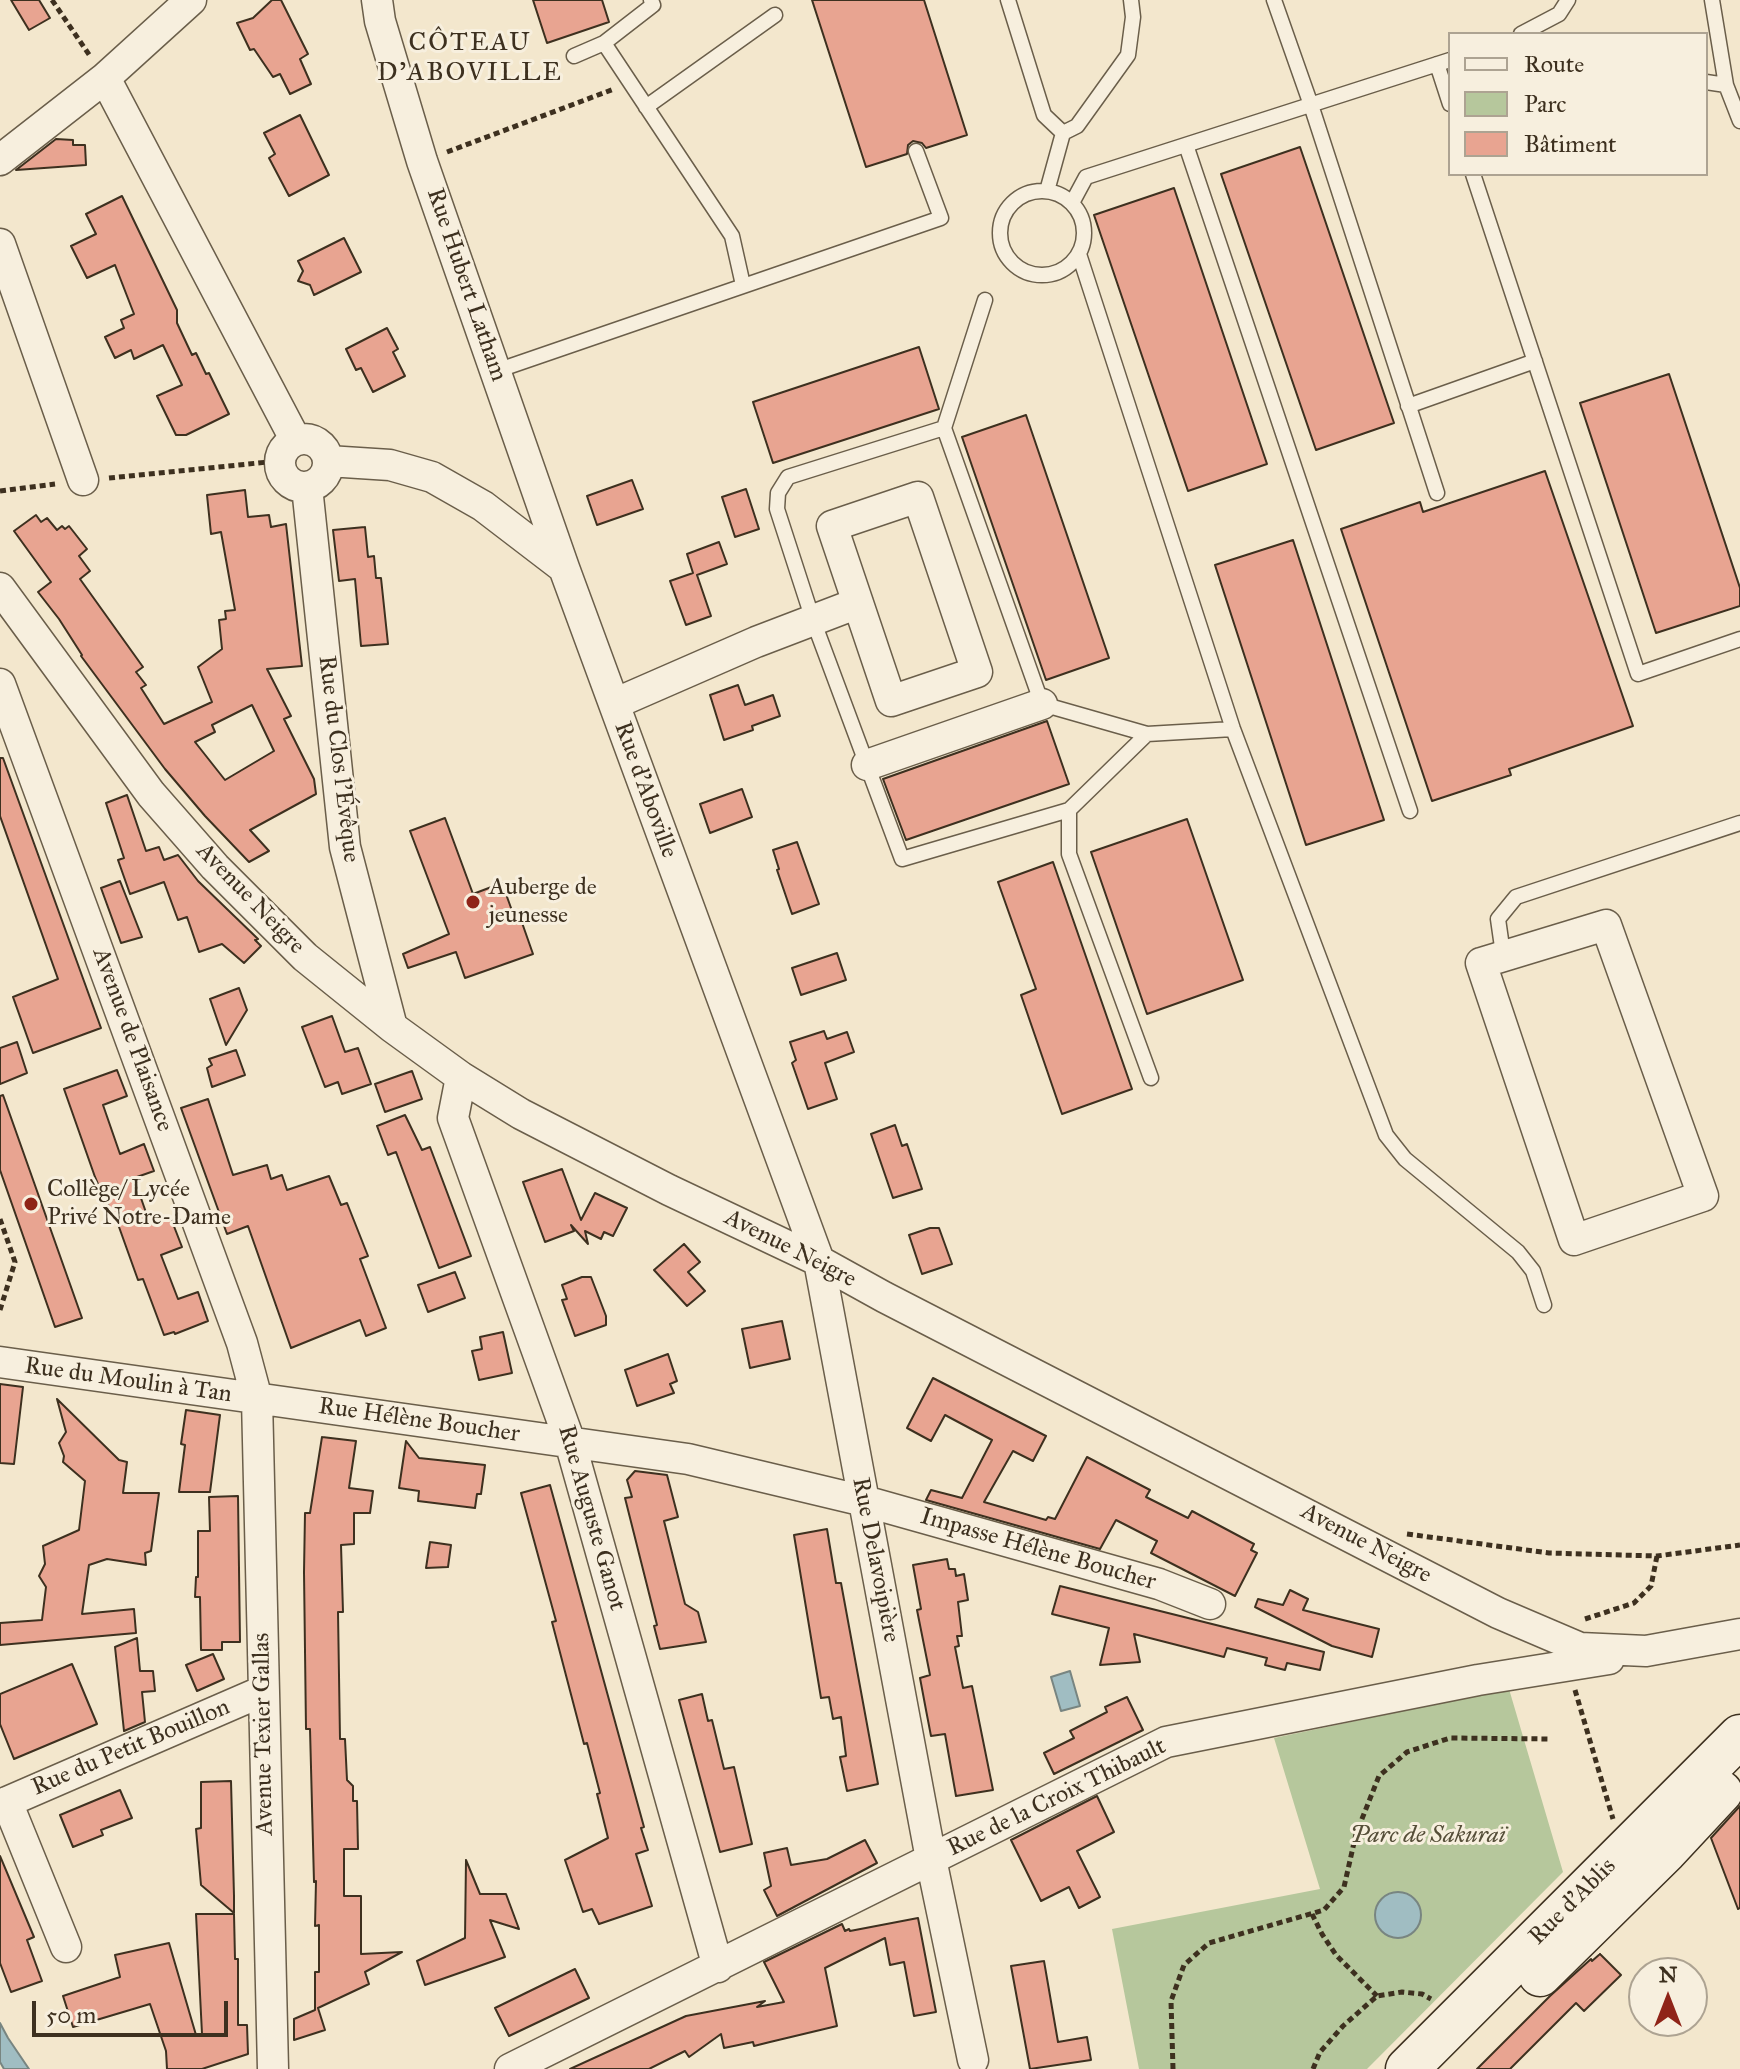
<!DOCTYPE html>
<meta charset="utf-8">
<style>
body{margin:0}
#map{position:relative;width:1740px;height:2069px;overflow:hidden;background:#f3e7cd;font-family:"IM FELL Great Primer",serif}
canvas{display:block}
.legend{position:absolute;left:1448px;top:32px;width:260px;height:144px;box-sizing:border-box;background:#f7efde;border:2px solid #ada392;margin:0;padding:10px 14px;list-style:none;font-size:24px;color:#3d301f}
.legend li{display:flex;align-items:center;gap:16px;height:40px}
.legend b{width:40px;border:2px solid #ada392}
.north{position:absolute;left:1628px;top:1957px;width:80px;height:80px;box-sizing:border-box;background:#f7efde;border:2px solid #ada392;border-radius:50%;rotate:0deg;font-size:22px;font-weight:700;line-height:32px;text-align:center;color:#3d301f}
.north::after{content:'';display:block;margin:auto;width:28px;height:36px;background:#8f2418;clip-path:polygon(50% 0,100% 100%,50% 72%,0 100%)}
.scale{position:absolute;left:32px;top:2001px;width:196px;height:36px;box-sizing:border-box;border:4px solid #3d301f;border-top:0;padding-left:10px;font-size:24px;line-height:28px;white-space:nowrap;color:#3d301f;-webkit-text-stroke:6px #f7efde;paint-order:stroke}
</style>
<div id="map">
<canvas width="1740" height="2069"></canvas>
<ul class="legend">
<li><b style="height:10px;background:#f7efde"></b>Route</li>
<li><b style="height:22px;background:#b6c79c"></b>Parc</li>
<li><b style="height:22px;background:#e8a491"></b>Bâtiment</li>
</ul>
<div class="north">N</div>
<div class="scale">50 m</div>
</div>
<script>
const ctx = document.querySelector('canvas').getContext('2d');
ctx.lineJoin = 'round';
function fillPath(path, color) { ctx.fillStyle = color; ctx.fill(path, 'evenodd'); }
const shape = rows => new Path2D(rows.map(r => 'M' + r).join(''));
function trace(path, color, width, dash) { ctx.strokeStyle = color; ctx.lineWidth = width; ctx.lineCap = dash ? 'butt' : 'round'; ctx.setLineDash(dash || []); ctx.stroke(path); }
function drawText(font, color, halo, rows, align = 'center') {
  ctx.font = font + ' "IM FELL Great Primer",serif'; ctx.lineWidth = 6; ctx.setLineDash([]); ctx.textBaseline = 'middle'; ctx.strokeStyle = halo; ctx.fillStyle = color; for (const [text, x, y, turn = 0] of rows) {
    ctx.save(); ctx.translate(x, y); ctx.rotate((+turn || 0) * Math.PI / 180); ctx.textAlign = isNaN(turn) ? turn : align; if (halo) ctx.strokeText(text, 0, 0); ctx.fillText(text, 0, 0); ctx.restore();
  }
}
const green = shape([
 [1509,1689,1563,1872,1367,2069,1139,2069,1112,1929,1320,1889,1274,1738]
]);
const water = shape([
 [1070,1671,1080,1706,1061,1711,1051,1677,1070,1671],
 '1375 1915a23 23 0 1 1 46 0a23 23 0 1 1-46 0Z',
 [0,2023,8,2038,29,2069,4,2069,0,2062,0,2023]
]);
const building = shape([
 [11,0,39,0,50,18,29,30,11,0],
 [272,0,281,0,308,54,300,59,311,84,290,94,280,74,273,77,254,49,250,50,237,23,253,18,272,0],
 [533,0,602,0,609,22,547,43,533,0],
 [812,0,924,0,967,135,926,148,922,143,913,141,908,145,907,154,866,167,812,0],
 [300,115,329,175,289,196,269,158,275,154,264,133,300,115],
 [56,139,73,140,73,145,85,145,86,165,16,170,56,139],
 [1300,147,1394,423,1316,450,1221,174,1300,147],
 [1174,188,1267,464,1188,491,1094,215,1174,188],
 [122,196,177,310,177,323,192,355,196,353,206,374,209,373,229,414,186,435,176,435,157,396,182,385,163,345,134,359,131,350,115,358,105,337,124,328,121,320,134,314,115,265,87,278,71,246,96,234,86,214,122,196],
 [344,238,361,272,314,295,310,285,298,281,303,271,298,261,344,238],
 [387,328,398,349,393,352,405,376,373,392,361,368,356,370,346,349,387,328],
 [919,347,939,409,773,463,753,402,919,347],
 [1669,374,1740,588,1740,606,1656,633,1580,403,1669,374],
 [1026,415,1109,658,1046,680,962,437,1026,415],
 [1545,471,1633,726,1509,769,1511,775,1432,801,1341,529,1420,502,1423,512,1545,471],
 [632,480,643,509,597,525,587,496,632,480],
 [746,489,759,529,735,537,722,497,746,489],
 [245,490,248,517,269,515,271,527,286,524,302,666,267,669,291,716,284,719,314,779,316,794,250,830,269,851,249,862,205,816,165,769,81,656,82,655,59,619,38,592,51,582,14,531,36,515,41,522,47,518,57,530,62,526,65,529,69,526,87,549,79,556,90,571,80,579,143,667,136,672,146,685,141,688,164,724,212,702,198,667,222,649,219,620,226,619,225,611,235,610,221,532,211,534,207,495,245,490],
 [252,705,274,751,225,780,195,742,215,732,212,725,252,705],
 [365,527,368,557,374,556,376,578,381,578,388,644,361,646,355,579,339,581,333,530,365,527],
 [1293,540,1384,820,1306,845,1215,565,1293,540],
 [719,542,727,564,697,575,711,616,686,625,670,581,693,573,687,554,719,542],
 [738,685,745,705,773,695,780,716,752,726,753,730,724,740,710,695,738,685],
 [1047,721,1069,784,906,840,883,779,1047,721],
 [0,758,3,758,101,1028,33,1053,13,997,58,979,0,816,0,758],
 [742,789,752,817,710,833,700,804,742,789],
 [127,795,146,851,159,847,164,860,178,855,198,881,258,939,255,940,261,946,244,963,222,944,199,952,187,917,178,920,164,882,130,894,118,860,124,858,106,803,127,795],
 [445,818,473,894,502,883,515,919,520,917,533,954,465,978,456,952,408,968,403,954,449,934,410,831,445,818],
 [1187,819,1243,980,1147,1014,1091,852,1187,819],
 [797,842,819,904,792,914,777,870,779,869,773,850,797,842],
 [1053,862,1132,1089,1062,1114,1021,995,1036,989,998,882,1053,862],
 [120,881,142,937,121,943,101,888,120,881],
 [837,953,846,980,801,995,792,968,837,953],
 [239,988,247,1010,226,1045,210,999,239,988],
 [332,1016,345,1052,358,1048,371,1084,342,1094,338,1082,325,1087,302,1027,332,1016],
 [824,1031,827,1039,847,1032,854,1052,825,1063,837,1099,808,1109,792,1063,796,1060,790,1042,824,1031],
 [17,1042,27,1073,0,1084,0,1048,17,1042],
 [236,1050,245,1075,212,1087,207,1068,212,1065,209,1059,236,1050],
 [117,1070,127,1096,103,1105,120,1154,144,1144,154,1171,134,1178,150,1224,170,1216,182,1247,161,1255,178,1299,198,1292,208,1321,175,1334,174,1332,164,1335,143,1279,138,1280,114,1213,111,1214,103,1188,100,1189,95,1177,64,1089,117,1070],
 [412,1071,422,1099,385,1112,375,1084,412,1071],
 [3,1095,82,1318,55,1327,0,1170,0,1096,3,1095],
 [208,1099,233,1175,267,1165,271,1179,282,1175,287,1190,329,1176,341,1205,347,1203,368,1256,360,1259,386,1328,366,1336,360,1320,291,1348,248,1226,227,1234,181,1108,208,1099],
 [405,1115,422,1150,430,1147,471,1256,439,1268,396,1152,388,1155,377,1126,405,1115],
 [895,1125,902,1146,907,1144,922,1189,893,1198,871,1134,895,1125],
 [562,1169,581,1220,595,1193,627,1208,613,1236,604,1232,601,1239,585,1231,588,1244,571,1225,574,1231,545,1242,523,1182,562,1169],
 [930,1228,939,1228,952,1264,922,1274,909,1235,930,1228],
 [684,1244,700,1262,688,1272,705,1291,687,1306,654,1270,684,1244],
 [455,1272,465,1298,428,1312,418,1285,455,1272],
 [582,1277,591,1277,606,1316,606,1325,575,1336,562,1300,567,1299,562,1285,582,1277],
 [782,1321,790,1359,750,1368,742,1329,782,1321],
 [503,1332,512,1373,479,1380,472,1351,482,1349,480,1337,503,1332],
 [668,1354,677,1381,670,1384,674,1393,637,1406,625,1370,668,1354],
 [933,1378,1046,1436,1033,1461,1013,1451,984,1502,1046,1520,1048,1517,1055,1519,1087,1457,1150,1490,1146,1497,1188,1518,1192,1511,1254,1544,1251,1550,1257,1553,1235,1596,1151,1553,1157,1541,1116,1520,1100,1549,926,1500,931,1490,962,1498,992,1440,945,1415,931,1441,907,1428,933,1378],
 [0,1384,23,1387,14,1464,0,1463,0,1384],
 [57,1399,119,1460,127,1462,123,1493,159,1493,151,1551,145,1553,146,1565,107,1559,89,1565,82,1614,134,1609,136,1633,0,1645,0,1623,42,1620,46,1587,39,1576,45,1564,43,1546,79,1530,85,1481,63,1462,64,1456,59,1443,66,1432,57,1399],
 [186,1410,220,1415,210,1492,179,1492,185,1445,181,1444,186,1410],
 [322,1437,356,1441,349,1488,373,1491,370,1513,354,1513,354,1544,341,1545,343,1612,338,1612,340,1739,345,1739,347,1780,353,1786,353,1801,357,1801,358,1849,344,1849,344,1896,361,1896,361,1954,402,1952,365,1972,369,1984,318,2008,325,2030,294,2040,294,2019,315,2010,315,1972,319,1972,319,1925,315,1926,316,1881,314,1882,310,1729,306,1729,304,1572,305,1513,310,1513,322,1437],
 [406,1441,419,1458,485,1465,481,1494,477,1494,475,1508,418,1501,419,1491,399,1488,406,1441],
 [635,1471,667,1475,678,1517,664,1521,685,1604,698,1612,706,1642,660,1649,654,1626,657,1625,625,1498,632,1497,627,1480,635,1471],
 [550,1485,644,1827,641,1828,648,1850,636,1854,652,1906,599,1924,592,1909,583,1912,565,1860,608,1838,597,1794,600,1793,587,1743,584,1744,552,1622,556,1621,521,1493,550,1485],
 [238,1496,240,1642,222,1642,222,1650,201,1650,200,1597,195,1597,196,1577,198,1577,198,1531,210,1531,209,1497,238,1496],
 [827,1529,836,1583,841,1583,878,1784,847,1791,840,1757,846,1756,841,1717,833,1719,829,1697,821,1698,794,1535,827,1529],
 [430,1542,451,1545,448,1567,426,1568,430,1542],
 [947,1559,949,1569,955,1569,956,1576,964,1574,968,1600,958,1602,962,1636,957,1636,959,1646,955,1647,963,1688,972,1686,993,1790,956,1796,945,1734,931,1736,926,1710,920,1678,930,1675,917,1610,921,1609,913,1565,947,1559],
 [1060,1586,1324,1652,1320,1670,1287,1663,1285,1670,1265,1665,1267,1658,1227,1648,1224,1657,1134,1634,1140,1662,1100,1665,1109,1628,1052,1614,1060,1586],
 [1290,1590,1308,1599,1303,1610,1379,1629,1372,1657,1332,1646,1255,1607,1258,1599,1283,1605,1290,1590],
 [137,1638,140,1671,153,1671,155,1691,142,1692,145,1722,124,1731,115,1647,137,1638],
 [213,1654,224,1679,197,1691,186,1665,213,1654],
 [72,1664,97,1724,14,1759,0,1724,0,1694,72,1664],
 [702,1694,708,1721,712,1720,724,1769,734,1767,752,1844,720,1852,679,1700,702,1694],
 [1127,1697,1143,1730,1054,1774,1044,1753,1074,1738,1070,1731,1107,1712,1105,1707,1127,1697],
 [231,1781,234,1896,234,1913,201,1885,196,1829,201,1828,201,1782,231,1781],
 [120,1790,132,1818,101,1830,103,1835,73,1847,60,1815,120,1790],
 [1097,1796,1114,1832,1077,1851,1100,1897,1079,1908,1069,1887,1041,1901,1011,1840,1097,1796],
 [1740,1806,1740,1908,1738,1909,1711,1838,1740,1806],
 [865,1840,877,1863,777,1916,764,1890,771,1886,764,1853,787,1848,791,1865,827,1859,865,1840],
 [0,1856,34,1937,27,1940,42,1981,11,1992,0,1963,0,1856],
 [466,1860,480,1894,506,1894,519,1929,490,1920,505,1957,425,1985,417,1961,465,1938,466,1860],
 [196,1914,234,1914,235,1959,238,1959,238,2025,247,2025,248,2054,202,2069,167,2069,166,2051,150,2004,73,2027,63,1996,120,1977,115,1955,169,1943,196,2035,202,2034,196,1914],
 [918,1918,936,2012,914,2016,904,1962,890,1965,885,1938,825,1968,837,2026,770,2042,754,2046,753,2042,724,2048,721,2034,689,2057,685,2051,649,2069,570,2069,686,2016,765,2001,757,2007,784,2002,764,1962,842,1924,845,1931,849,1929,850,1931,918,1918],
 [1600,1954,1621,1975,1584,2011,1576,2003,1510,2069,1477,2069,1550,1996,1591,1959,1592,1961,1600,1954],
 [1044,1961,1058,2042,1087,2037,1091,2060,1030,2069,1011,1966,1044,1961],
 [575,1969,589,1998,509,2036,495,2008,575,1969]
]);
const path = shape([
 [52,0,90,56],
 [447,152,614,89],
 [109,478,278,461],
 [0,491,55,484],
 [0,1219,15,1262,0,1310],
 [1407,1534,1549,1553,1657,1556,1740,1545],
 [1585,1619,1634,1603,1651,1586,1657,1556],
 [1575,1690,1613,1819],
 [1312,1914,1322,1934,1336,1955,1377,1996],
 [1173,2069,1171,2001,1184,1965,1209,1943,1324,1910,1344,1887,1356,1834,1379,1776,1407,1752,1450,1738,1551,1739],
 [1313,2069,1320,2052,1343,2026,1377,1996,1402,1992,1422,1994,1431,1999]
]);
const service = shape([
 [1008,0,1044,115,1063,133],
 [1274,0,1311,105,1437,493],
 [1712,0,1726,85],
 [1521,34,1559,14,1568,0],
 [604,43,732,236,743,285],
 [574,56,604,43,653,5,651,0],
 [1437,64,1450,104],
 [1706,82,1726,85,1740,121],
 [646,107,775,15],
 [1186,145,1410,811],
 [1473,174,1638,674,1740,639],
 [1047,191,1063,133,1077,126,1128,55,1133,17,1131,0],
 '1000 233a42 42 0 1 1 84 0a42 42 0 1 1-84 0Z',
 [1072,203,1086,177,1450,60],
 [1079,254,1233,729,1386,1135,1405,1159,1518,1252,1533,1271,1544,1305],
 [985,300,944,428,1042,704,1147,734],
 [496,371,941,218,916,151],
 [1408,406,1535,361],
 [944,428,788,477,778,493,777,509,813,620,902,859,1069,810,1147,734,1233,729],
 [1069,810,1069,854,1151,1078],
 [1503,954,1498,919,1516,897,1740,823]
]);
const minor = shape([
 [377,0,380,21,422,161,564,568],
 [105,78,295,439],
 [0,160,105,78,191,0],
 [0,244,83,480],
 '280 463a24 24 0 1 1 48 0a24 24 0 1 1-48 0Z',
 [328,461,390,465,432,477,483,506,564,568,819,1261,931,1859,973,2060],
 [307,487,345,847,392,1027],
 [918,497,977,672,891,701,832,526,918,497],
 [0,588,151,794,215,867,305,957,392,1027,461,1077,521,1114,669,1190,819,1261,884,1297,1498,1613,1580,1648,1646,1651,1740,1634],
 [0,684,242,1343,257,1399,273,2069],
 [614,704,756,642,858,603],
 [867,765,1042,704],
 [1606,925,1703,1196,1574,1240,1481,963,1606,925],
 [461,1077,453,1118,570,1442,718,1967],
 [0,1362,688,1459,864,1501,1159,1584,1210,1604],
 [7,1802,66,1947],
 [0,1805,263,1691],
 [510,2069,1166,1742,1478,1680,1609,1659]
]);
const secondary = shape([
 [1540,1975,1666,1851,1721,1792],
 [1407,2069,1740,1736]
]);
const markers = [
 [473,902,8,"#8f2418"],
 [31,1204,8,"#8f2418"]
];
const streetNames = [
 ["Rue Hubert Latham",466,285,71],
 ["Rue du Clos l'Évêque",338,759,83],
 ["Rue d'Aboville",645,790,70],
 ["Avenue Neigre",250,899,46],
 ["Avenue de Plaisance",132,1040,70],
 ["Avenue Neigre",790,1249,27],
 ["Rue du Moulin à Tan",128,1381,8],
 ["Rue Hélène Boucher",419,1421,8],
 ["Rue Auguste Ganot",591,1518,74],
 ["Avenue Neigre",1366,1544,28],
 ["Impasse Hélène Boucher",1038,1550,16],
 ["Rue Delavoipière",875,1560,79],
 ["Avenue Texier Gallas",264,1734,-91],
 ["Rue du Petit Bouillon",131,1748,-23],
 ["Rue de la Croix Thibault",1057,1798,-26],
 ["Rue d'Ablis",1573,1902,-45]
];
const poiNames = [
 ["Auberge de",489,888],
 ["jeunesse",489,916],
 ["Collège/ Lycée",47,1190],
 ["Privé Notre-Dame",47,1218]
];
const parkNames = [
 ["Parc de Sakuraï",1428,1836]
];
const neighbourhoodNames = [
 ["CÔTEAU",470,44],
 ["D'ABOVILLE",470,74]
];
fillPath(green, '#b6c79c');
fillPath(water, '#a0bdc2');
trace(water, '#788581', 2);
fillPath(building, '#e8a491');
trace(building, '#3d301f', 2);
trace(service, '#6a5e4a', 17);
trace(minor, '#6a5e4a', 33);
trace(secondary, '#3d301f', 45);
trace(path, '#3d301f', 5, [6, 4]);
trace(service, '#f7efde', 14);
trace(minor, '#f7efde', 30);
trace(secondary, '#f7efde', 42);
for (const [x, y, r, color] of markers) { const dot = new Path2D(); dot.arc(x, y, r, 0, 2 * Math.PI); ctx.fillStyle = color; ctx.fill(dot); trace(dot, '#f7efde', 3); }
drawText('24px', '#3d301f', '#f7efde', streetNames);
drawText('24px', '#3d301f', '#f7efde', poiNames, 'left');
drawText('italic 24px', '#554e38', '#f7efde', parkNames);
ctx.letterSpacing = '2px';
drawText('26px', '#3d301f', '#f7efde', neighbourhoodNames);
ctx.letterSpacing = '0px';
</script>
